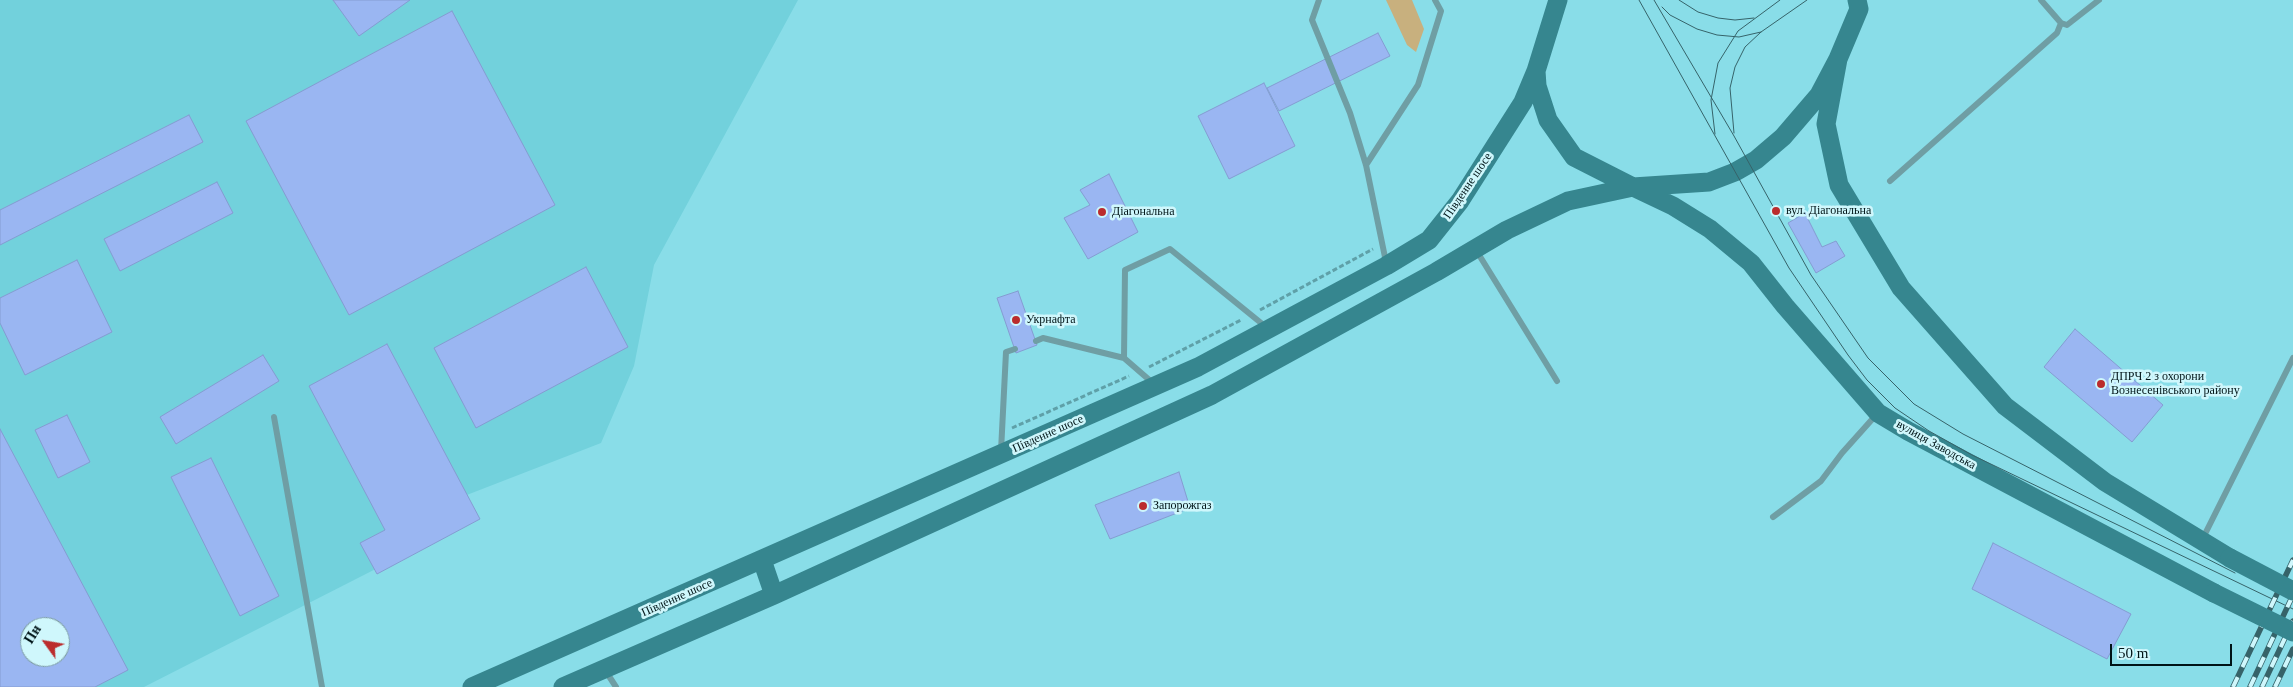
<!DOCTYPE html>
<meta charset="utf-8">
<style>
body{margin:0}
#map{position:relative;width:2293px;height:687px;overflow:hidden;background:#89dde8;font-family:"Times New Roman",serif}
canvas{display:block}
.north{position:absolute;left:20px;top:617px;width:50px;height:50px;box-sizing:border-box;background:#cff7fc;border:1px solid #7c9ca0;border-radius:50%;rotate:302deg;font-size:14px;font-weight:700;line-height:20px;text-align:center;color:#001417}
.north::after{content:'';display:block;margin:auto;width:18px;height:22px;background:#bb2c2d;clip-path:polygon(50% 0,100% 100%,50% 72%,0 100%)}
.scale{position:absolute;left:2110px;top:644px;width:122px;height:22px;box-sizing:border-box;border:2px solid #001417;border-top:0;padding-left:6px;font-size:15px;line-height:18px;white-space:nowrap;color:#001417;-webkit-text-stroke:4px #cff7fc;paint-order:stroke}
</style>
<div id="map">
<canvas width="2293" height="687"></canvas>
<div class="north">Пн</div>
<div class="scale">50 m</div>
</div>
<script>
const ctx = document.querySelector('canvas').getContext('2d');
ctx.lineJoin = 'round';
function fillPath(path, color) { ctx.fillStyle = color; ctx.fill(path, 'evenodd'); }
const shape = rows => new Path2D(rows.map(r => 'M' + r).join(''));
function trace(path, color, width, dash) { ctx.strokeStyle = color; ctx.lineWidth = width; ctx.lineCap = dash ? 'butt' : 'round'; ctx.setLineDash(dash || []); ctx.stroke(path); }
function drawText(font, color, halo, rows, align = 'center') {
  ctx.font = font + ' "Times New Roman",serif'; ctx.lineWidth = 5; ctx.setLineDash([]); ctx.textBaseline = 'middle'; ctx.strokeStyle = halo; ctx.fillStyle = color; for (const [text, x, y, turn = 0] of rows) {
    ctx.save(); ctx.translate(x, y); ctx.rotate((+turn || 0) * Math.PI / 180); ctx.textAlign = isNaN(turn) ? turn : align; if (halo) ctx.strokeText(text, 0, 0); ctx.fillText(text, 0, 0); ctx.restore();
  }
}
const built = shape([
 [0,0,798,0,654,265,634,366,601,443,459,498,464,524,144,687,0,687],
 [30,627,60,627,60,657,30,657]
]);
const green = shape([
 [1386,0,1412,0,1424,29,1416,52,1407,45]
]);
const building = shape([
 [333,0,410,0,359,36,333,0],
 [452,11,555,205,349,315,246,121,452,11],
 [1378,33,1390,56,1279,111,1267,88,1378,33],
 [1264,83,1295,146,1229,179,1198,116,1264,83],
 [189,115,203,142,0,245,0,210,189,115],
 [1109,174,1138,232,1088,259,1064,218,1090,205,1080,190,1109,174],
 [217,182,233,213,120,271,104,239,217,182],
 [1805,213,1822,247,1836,241,1845,256,1816,273,1788,223,1805,213],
 [77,260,112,332,25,375,0,323,0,298,77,260],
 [586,267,628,347,476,428,434,348,586,267],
 [1018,291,1037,345,1016,353,997,298,1018,291],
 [2075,329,2163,405,2132,442,2044,367,2075,329],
 [387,344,480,519,377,574,360,543,385,530,309,386,387,344],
 [263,355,279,381,176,444,160,417,263,355],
 [67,415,90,462,58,478,35,430,67,415],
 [0,429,128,670,95,687,0,687,0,429],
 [30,627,60,627,60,657,30,657,30,627],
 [211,458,279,596,240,616,171,477,211,458],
 [1179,472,1190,508,1110,539,1095,505,1179,472],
 [1993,543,2131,614,2107,659,1972,589,1993,543]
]);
const path = shape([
 [1260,310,1373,249],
 [1149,367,1241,320],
 [1012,428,1129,376]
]);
const lane = shape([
 [1319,0,1312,20,1350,113,1366,165,1386,262],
 [2041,0,2061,23,2067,25,2099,0],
 [1366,165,1418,85,1441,11,1435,0],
 [1890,181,2057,33,2061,23],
 [1476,250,1557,381],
 [1036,341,1043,338,1124,358],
 [1154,384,1124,358,1125,270,1170,249,1266,327],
 [274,417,322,687],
 [1001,451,1006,352,1015,349],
 [1773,517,1821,481,1842,453,1876,415],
 [2202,540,2293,358],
 [605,670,616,687]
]);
const secondary = shape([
 [1558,0,1536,71,1537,86,1548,120,1574,157,1633,187,1709,182,1735,172,1756,160,1783,137,1819,95,1838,59,1859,9,1857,0],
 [1838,59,1826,124,1839,185,1901,288,2005,406,2105,482,2230,558],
 [762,560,774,595],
 [472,687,1198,367,1386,266,1429,240,1460,201,1523,102,1536,71],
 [563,687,774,595,1212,395,1436,272,1507,230,1568,201,1633,187,1673,206,1710,229,1751,263,1785,306,1878,413,1908,431,2214,593]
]);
const tram = shape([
 [1639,0,1789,268,1848,355,1867,380,1895,408,1929,431,1972,455,2293,609],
 [1654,0,1734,136,1811,275,1868,358,1914,404,1963,434,2235,573],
 [1679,0,1698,12,1718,18,1735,20,1754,18],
 [1662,7,1670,15,1697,29,1717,35,1739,37,1761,32],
 [1734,133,1730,88,1735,67,1745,47,1761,32,1807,0],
 [1715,134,1711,100,1718,63,1738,31,1780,0]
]);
const rail = shape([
 [2233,687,2293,560],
 [2250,687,2293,595],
 [2262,687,2293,621],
 [2275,687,2293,649]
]);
const secondaryBridge = shape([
 [2230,558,2293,591],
 [2214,593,2293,632]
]);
const markers = [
 [1776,211,5,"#bb2c2d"],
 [1102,212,5,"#bb2c2d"],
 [1016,320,5,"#bb2c2d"],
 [2101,384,5,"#bb2c2d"],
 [1143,506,5,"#bb2c2d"]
];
const streetNames = [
 ["Південне шосе",1468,186,-56],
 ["Південне шосе",1048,434,-24],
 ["вулиця Заводська",1936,445,29],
 ["Південне шосе",677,598,-24]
];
const poiNames = [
 ["вул. Діагональна",1786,211],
 ["Діагональна",1112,212],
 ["Укрнафта",1026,320],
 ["ДПРЧ 2 з охорони",2111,377],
 ["Вознесенівського району",2111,391],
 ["Запорожгаз",1153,506]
];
fillPath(built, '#72d1dc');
fillPath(green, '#c8b07e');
fillPath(building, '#9ab6f2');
trace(building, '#849cd1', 1);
trace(path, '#5fa0a8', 3, [5, 2.5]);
trace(lane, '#6f9ea4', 6);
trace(secondary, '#36868f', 19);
trace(tram, '#366369', 1);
trace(rail, '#366369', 5.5);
trace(rail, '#cff7fc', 4, [11]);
trace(secondaryBridge, '#36868f', 19);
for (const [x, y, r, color] of markers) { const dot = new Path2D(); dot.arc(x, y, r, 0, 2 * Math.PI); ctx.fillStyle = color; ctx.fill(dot); trace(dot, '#cff7fc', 2); }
drawText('12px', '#001417', '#cff7fc', streetNames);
drawText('12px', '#001417', '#cff7fc', poiNames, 'left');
</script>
